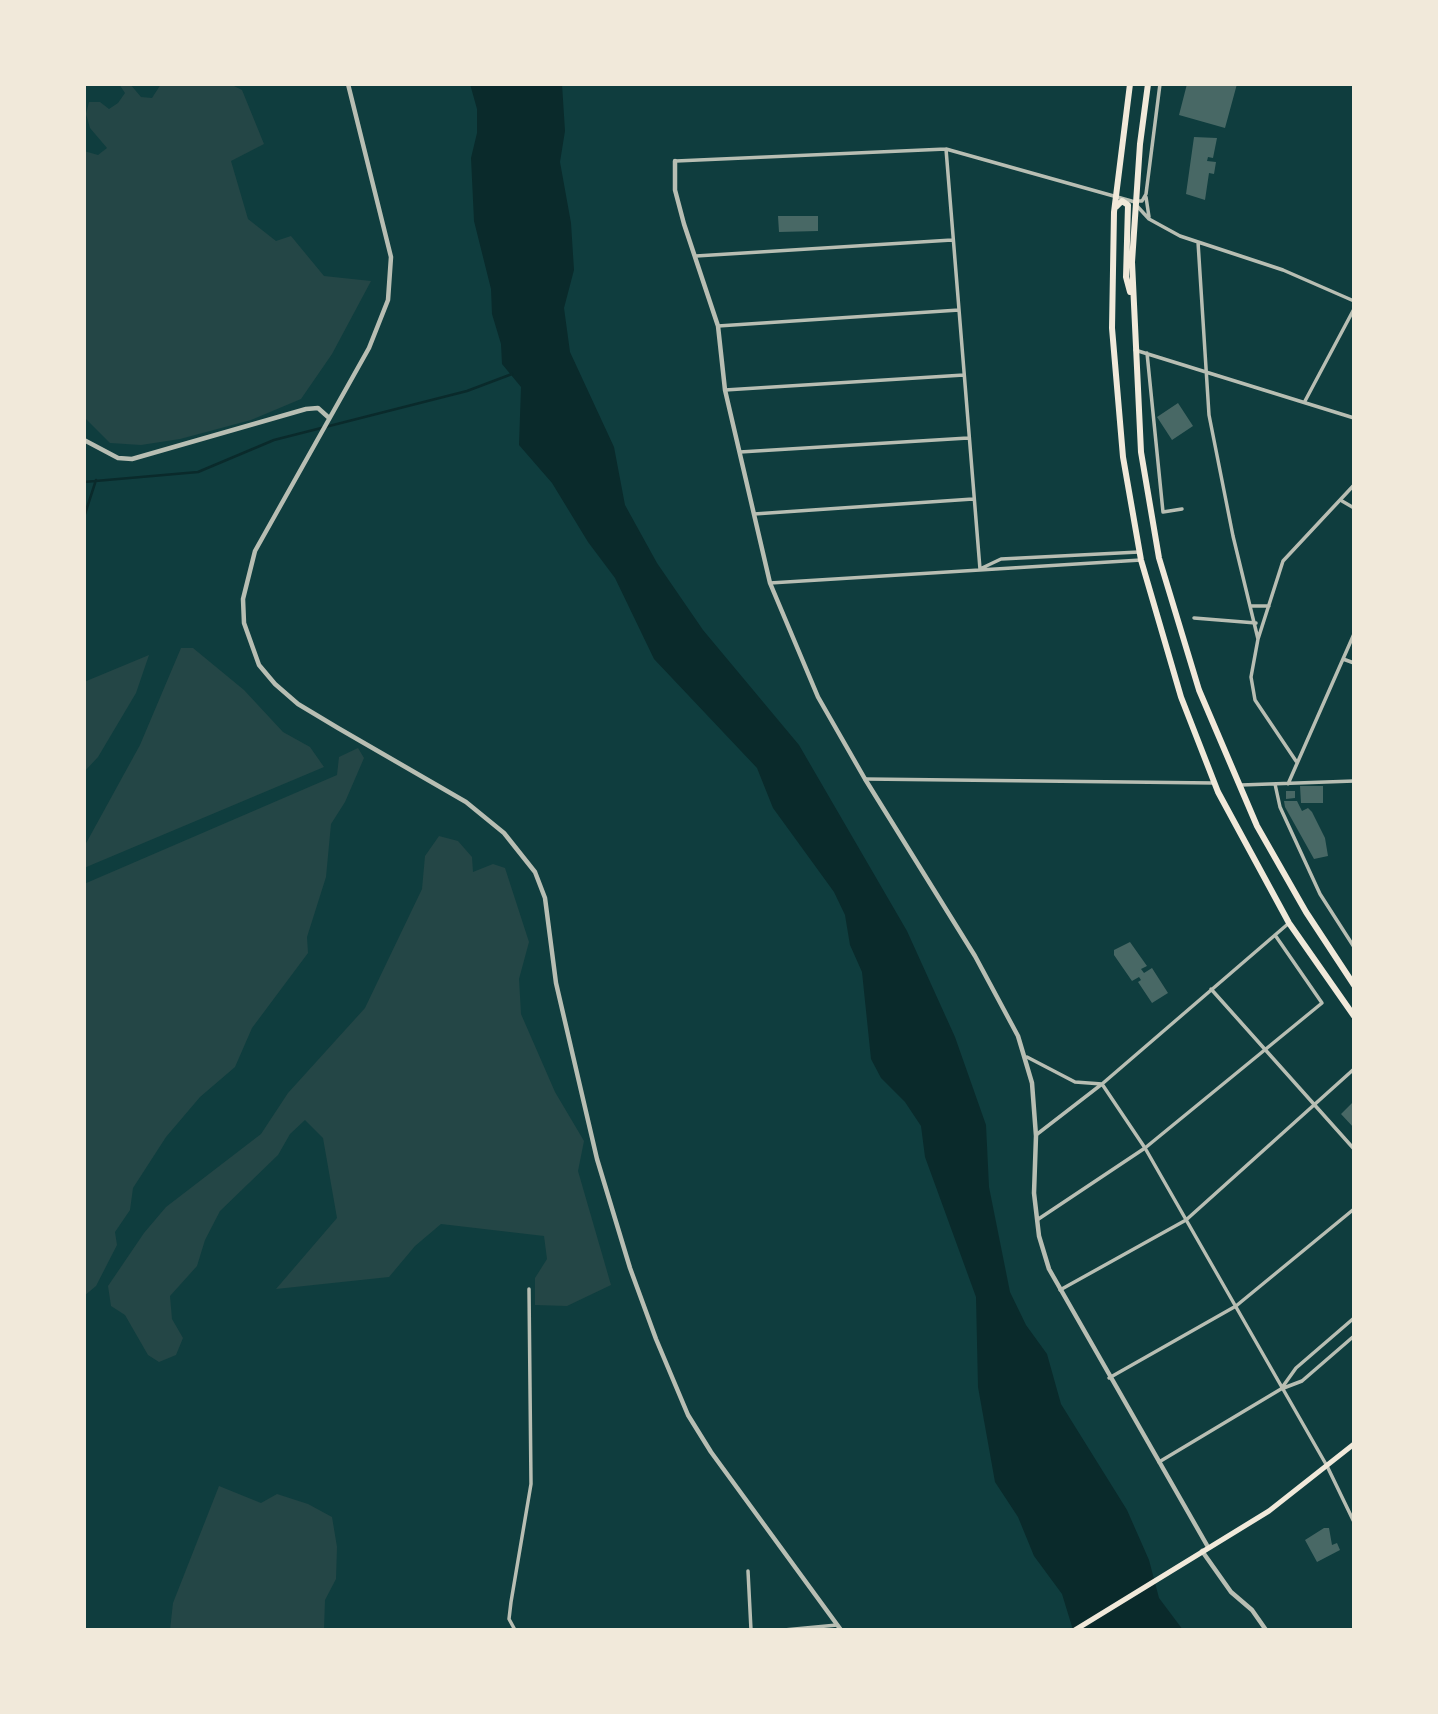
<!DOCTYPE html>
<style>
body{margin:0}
#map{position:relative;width:1438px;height:1714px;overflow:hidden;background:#0f3d3e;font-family:"Playfair Display",serif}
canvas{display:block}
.frame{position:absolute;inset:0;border:86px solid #f1e9da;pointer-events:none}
</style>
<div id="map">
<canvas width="1438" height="1714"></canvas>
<div class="frame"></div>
</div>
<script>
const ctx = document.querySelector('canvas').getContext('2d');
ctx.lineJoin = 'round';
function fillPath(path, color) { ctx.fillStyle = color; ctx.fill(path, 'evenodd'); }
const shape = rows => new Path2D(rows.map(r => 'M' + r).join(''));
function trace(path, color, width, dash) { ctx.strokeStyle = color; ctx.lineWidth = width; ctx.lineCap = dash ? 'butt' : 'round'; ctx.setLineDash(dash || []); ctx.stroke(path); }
const green = shape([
 [119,84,130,84,141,97,152,98,161,84,230,84,242,90,264,144,231,161,248,219,276,241,291,236,324,276,371,281,332,354,301,399,251,420,180,439,141,445,110,443,84,417,84,151,98,155,107,148,90,128,86,114,89,102,100,102,109,109,118,103,125,93],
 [181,648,193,648,244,690,283,732,310,747,324,767,84,868,84,847,140,745],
 [149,655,136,693,98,757,84,772,84,682],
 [358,748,364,758,345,802,331,824,326,877,307,937,308,953,252,1028,235,1067,200,1097,166,1137,133,1188,130,1210,115,1232,117,1245,96,1286,84,1296,84,884,337,775,339,757],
 [439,836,458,841,472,857,473,872,493,864,505,868,529,942,519,979,521,1014,555,1092,584,1141,578,1171,611,1285,567,1306,535,1305,535,1278,547,1259,544,1236,441,1224,415,1246,389,1277,276,1289,337,1218,323,1138,305,1120,290,1134,278,1155,220,1211,205,1240,197,1266,170,1296,172,1319,183,1338,176,1355,159,1362,148,1355,125,1315,111,1306,108,1286,144,1233,166,1207,261,1134,288,1093,365,1008,422,889,425,856],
 [219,1486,261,1503,277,1494,308,1504,332,1517,337,1547,336,1579,325,1600,324,1630,170,1630,173,1603]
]);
const water = shape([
 [470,84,562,84,565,131,560,162,571,223,574,270,564,308,570,352,614,447,625,505,657,563,703,630,799,745,907,931,955,1037,986,1125,989,1187,1010,1292,1026,1325,1047,1354,1061,1404,1127,1510,1149,1560,1159,1598,1183,1630,1073,1630,1062,1594,1034,1556,1018,1517,995,1482,978,1387,976,1297,925,1157,921,1126,905,1102,881,1078,871,1059,862,972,850,945,845,915,834,892,773,808,757,768,654,659,615,578,588,542,552,483,519,445,521,387,502,364,501,344,492,314,491,289,474,221,471,158,477,133,477,109]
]);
const stream = shape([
 [84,482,198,472,274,440,467,391,512,374],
 [84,517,96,480]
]);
const building = shape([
 [1187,84,1237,84,1225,128,1179,115],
 [1194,137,1217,138,1213,158,1208,157,1207,161,1216,162,1214,174,1209,173,1205,200,1186,194],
 [778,216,818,216,818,231,779,232],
 [1178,403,1193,426,1172,440,1157,417],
 [1300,786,1323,786,1323,803,1301,803],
 [1286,791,1295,791,1295,798,1286,799],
 [1284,801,1297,801,1302,811,1308,808,1312,812,1325,838,1328,856,1314,859,1285,807],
 [1130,942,1147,966,1141,969,1144,973,1152,968,1168,993,1152,1003,1138,982,1141,980,1139,977,1132,981,1114,955,1114,950],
 [1354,1101,1354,1128,1341,1114],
 [1324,1528,1329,1528,1332,1545,1337,1543,1340,1550,1317,1562,1305,1540]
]);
const minor = shape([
 [946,149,980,569],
 [676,161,946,149,1135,202],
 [1146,197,1149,217],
 [1137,201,1142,201,1146,194,1160,84],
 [1137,206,1149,219,1180,236,1283,270,1354,301],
 [1198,242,1209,415,1233,536,1258,639],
 [696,256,952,240],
 [718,326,959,310],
 [1135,350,1354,418],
 [1147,353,1163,512,1182,509],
 [725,390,964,375],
 [1305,401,1354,309],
 [740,452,968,438],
 [1342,501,1354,508],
 [754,514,973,499],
 [982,568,1001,559,1139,552],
 [770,583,1141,560],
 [1251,606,1269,606],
 [1194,618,1256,623],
 [1343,659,1354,663],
 [1296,761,1255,700,1251,677,1258,639,1283,561,1354,485],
 [865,779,1214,783],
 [1275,784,1280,807,1320,894,1354,947],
 [1288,784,1354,634],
 [1241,785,1354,781],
 [1211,989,1354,1149],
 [1027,1057,1075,1082,1102,1084,1145,1148,1327,1466,1354,1522],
 [1036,1135,1102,1084,1289,923],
 [1037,1220,1145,1148,1322,1003,1275,935],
 [1060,1290,1186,1220,1354,1069],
 [1354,1318,1296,1368,1281,1389,1302,1381,1354,1336],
 [1109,1378,1236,1306,1354,1209],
 [1159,1462,1281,1389],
 [748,1571,751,1630],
 [515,1630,509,1619,511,1602,531,1484,529,1289],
 [784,1630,837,1625]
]);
const tertiary = shape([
 [348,84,391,257,388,300,369,348,255,551,243,599,244,623,259,665,275,684,298,704,338,728,466,802,504,833,535,872,545,898,556,983,597,1159,630,1268,656,1339,688,1415,711,1452,841,1630],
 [675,161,675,190,684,224,718,326,725,390,770,583,818,697,865,779,975,956,1018,1036,1032,1083,1036,1136,1034,1193,1039,1236,1049,1269,1208,1547],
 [84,440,118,458,132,459,306,409,318,408,328,417],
 [1202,1551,1231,1592,1252,1610,1266,1630]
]);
const secondary = shape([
 [1075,1630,1269,1511,1354,1444]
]);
const trunk = shape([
 [1130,84,1114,212,1112,328,1123,457,1141,560,1181,697,1218,792,1289,923,1354,1016],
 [1148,84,1140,144,1132,262,1141,452,1159,558,1199,690,1257,826,1306,912,1354,985],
 [1116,207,1122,201,1128,205,1126,277,1130,292]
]);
fillPath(green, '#244646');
fillPath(water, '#0a2a2b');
trace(stream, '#0a2a2b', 2.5);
fillPath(building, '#486865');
trace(minor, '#b8beb3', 3.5);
trace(tertiary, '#b8beb3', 4.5);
trace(secondary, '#f1e9da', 5);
trace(trunk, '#f1e9da', 6);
</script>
